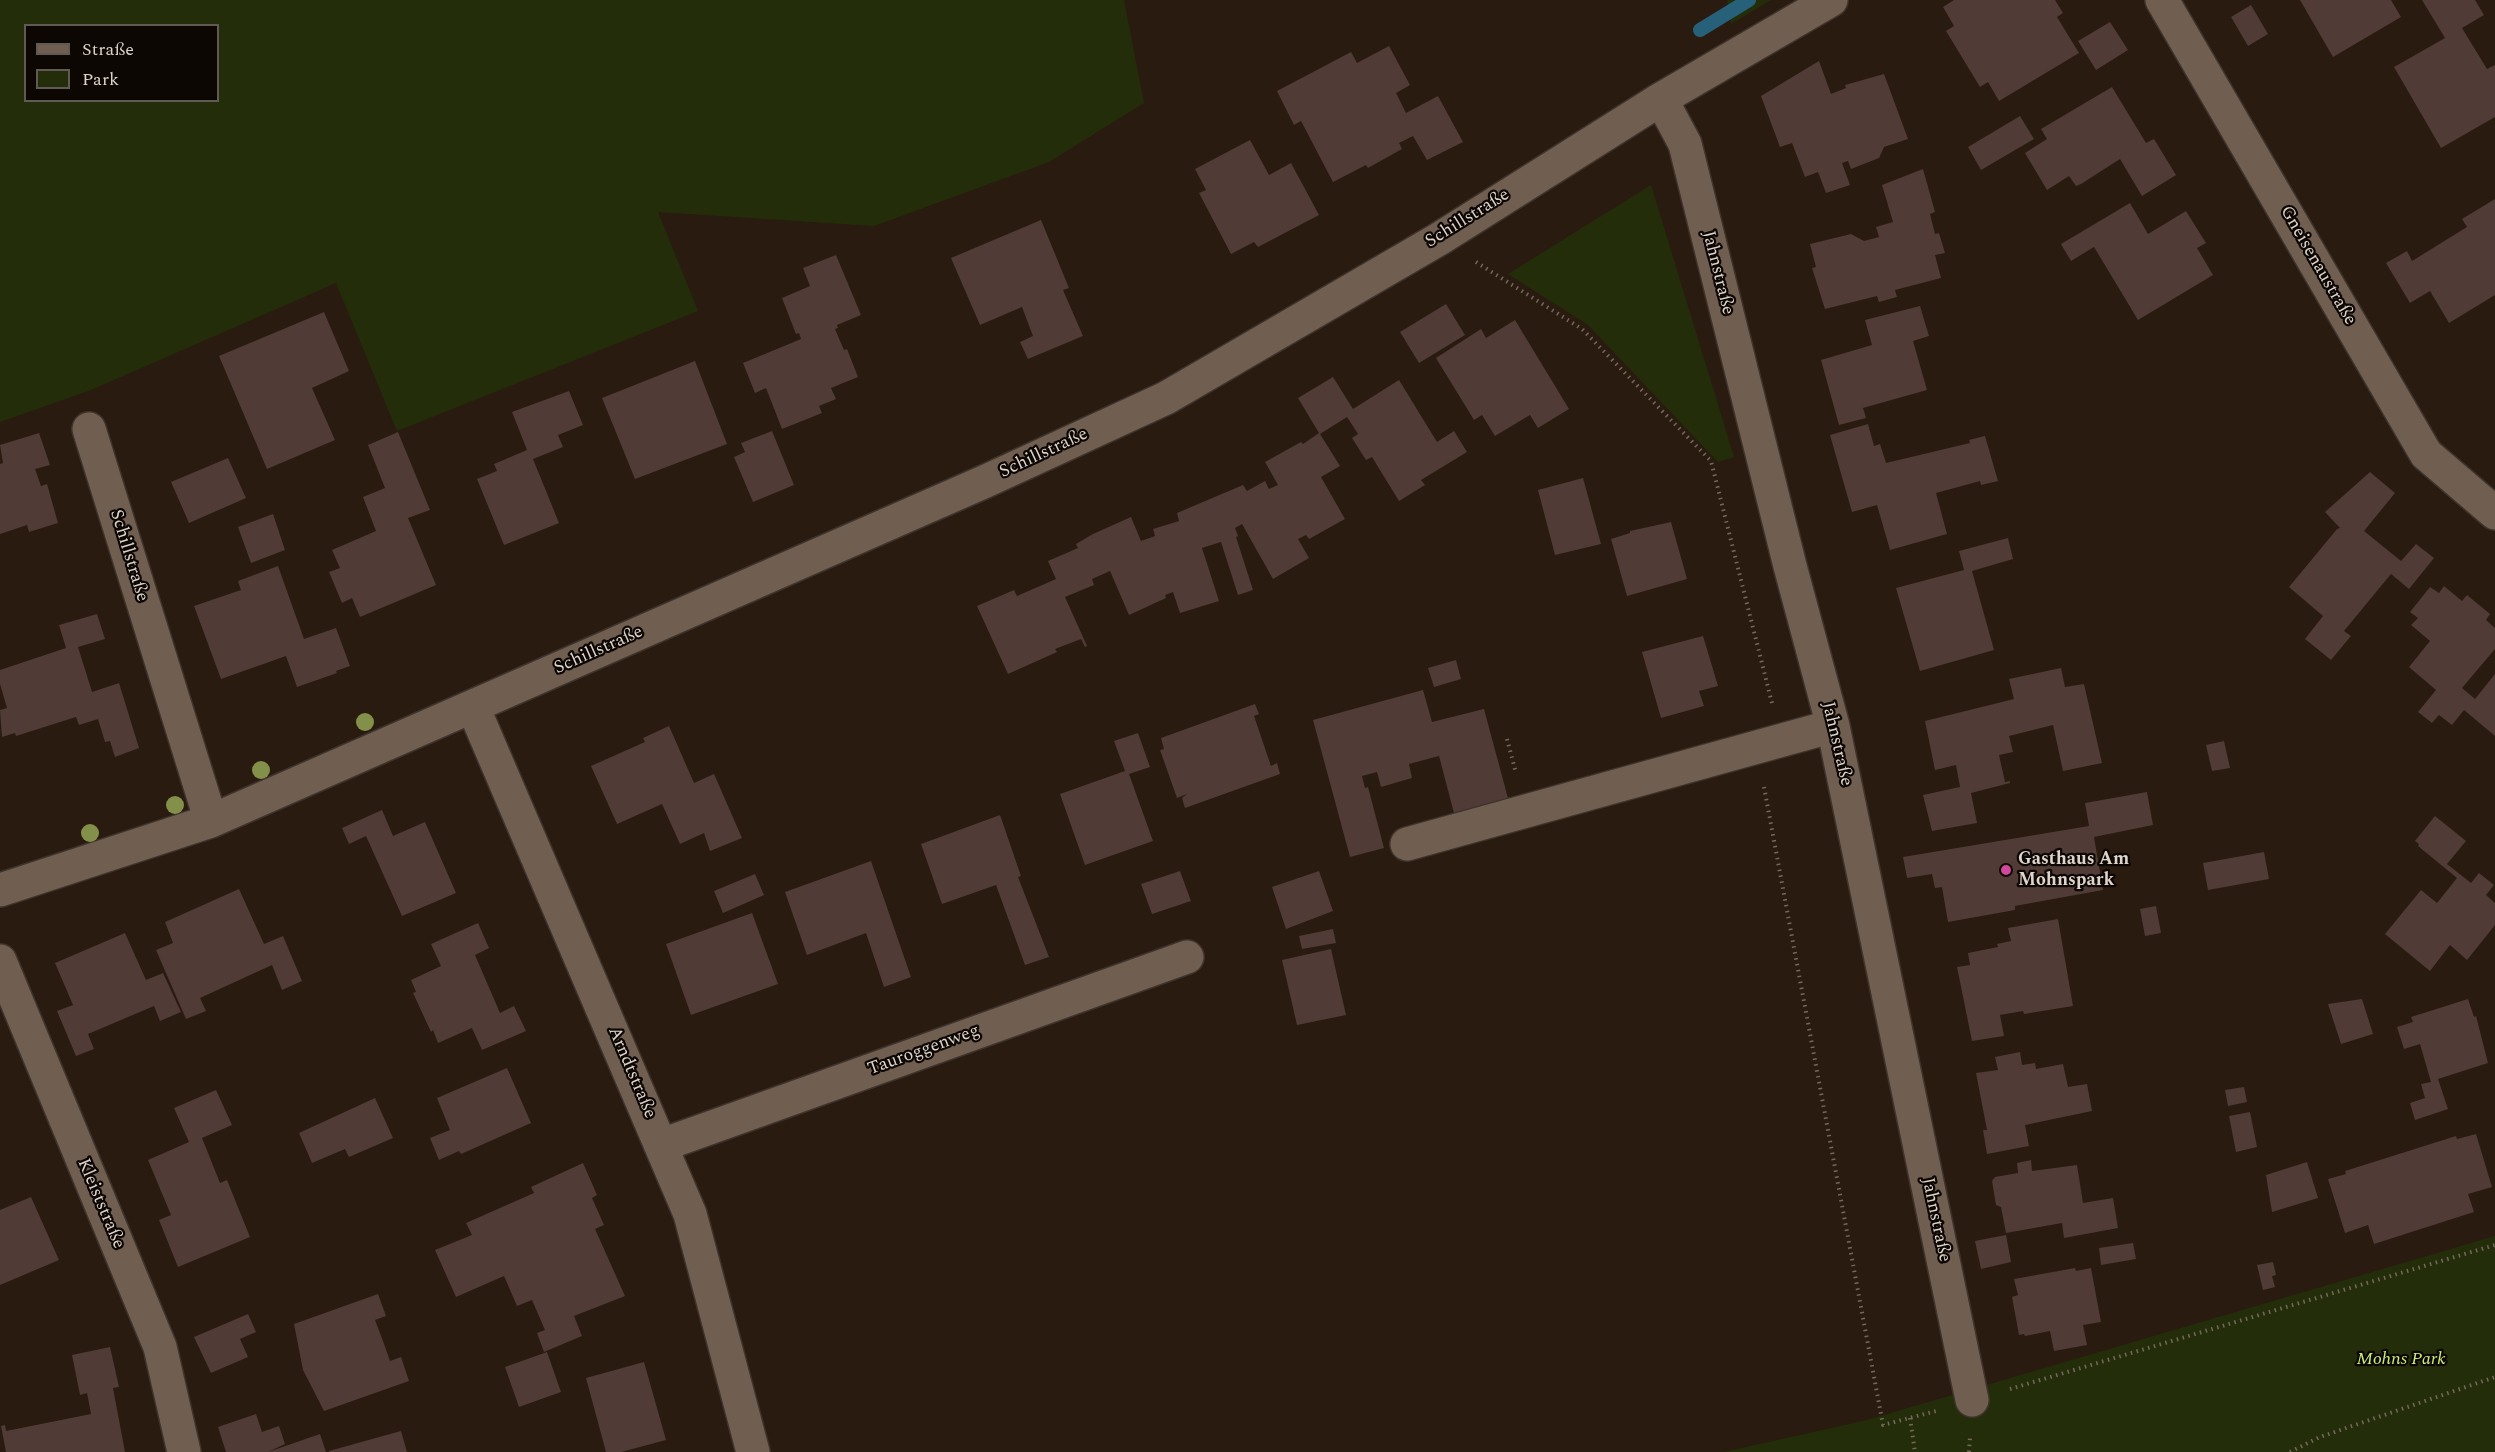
<!DOCTYPE html>
<meta charset="utf-8">
<style>
body{margin:0}
#map{position:relative;width:2495px;height:1452px;overflow:hidden;background:#291b0f;font-family:Spectral,serif}
canvas{display:block}
.legend{position:absolute;left:24px;top:24px;width:195px;height:78px;box-sizing:border-box;background:#0d0704;border:2px solid #615954;margin:0;padding:8px 10px;list-style:none;font-size:18px;color:#ded4cc}
.legend li{display:flex;align-items:center;gap:12px;height:30px}
.legend b{width:30px;border:2px solid #615954}
</style>
<div id="map">
<canvas width="2495" height="1452"></canvas>
<ul class="legend">
<li><b style="height:8px;background:#705f51"></b>Straße</li>
<li><b style="height:16px;background:#242d0a"></b>Park</li>
</ul>
</div>
<script>
const ctx = document.querySelector('canvas').getContext('2d');
ctx.lineJoin = 'round';
function fillPath(path, color) { ctx.fillStyle = color; ctx.fill(path, 'evenodd'); }
const shape = rows => new Path2D(rows.map(r => 'M' + r).join(''));
function trace(path, color, width, dash) { ctx.strokeStyle = color; ctx.lineWidth = width; ctx.lineCap = dash ? 'butt' : 'round'; ctx.setLineDash(dash || []); ctx.stroke(path); }
function drawText(font, color, halo, rows, align = 'center') {
  ctx.font = font + ' Spectral,serif'; ctx.lineWidth = 4.5; ctx.setLineDash([]); ctx.textBaseline = 'middle'; ctx.strokeStyle = halo; ctx.fillStyle = color; for (const [text, x, y, turn = 0] of rows) {
    ctx.save(); ctx.translate(x, y); ctx.rotate((+turn || 0) * Math.PI / 180); ctx.textAlign = isNaN(turn) ? turn : align; if (halo) ctx.strokeText(text, 0, 0); ctx.fillText(text, 0, 0); ctx.restore();
  }
}
const green = shape([
 [0,0,1124,0,1144,103,1049,162,874,226,658,212,698,311,397,431,336,283,91,390,0,422],
 [26,26,218,26,218,100,26,100],
 [1727,0,1771,0,1731,24],
 [1651,185,1734,457,1718,462,1588,325,1508,274],
 [2495,1236,2495,1452,1724,1452,1867,1420]
]);
const stream = shape([
 [1700,30,1749,0]
]);
const building = shape([
 [1954,0,2055,0,2063,13,2057,17,2079,53,1999,101,1988,82,1980,87,1946,31,1954,26,1943,7],
 [2300,0,2391,0,2401,17,2333,57],
 [2422,0,2475,0,2484,15,2462,28,2487,69,2495,65,2495,117,2441,148,2394,67,2445,38],
 [2251,5,2268,34,2248,46,2231,17],
 [2110,22,2128,50,2096,70,2078,41],
 [1389,46,1410,85,1396,93,1406,113,1438,96,1463,142,1427,160,1413,136,1399,143,1402,149,1368,168,1366,165,1333,182,1301,121,1294,125,1277,91,1351,52,1357,63],
 [1819,61,1831,94,1846,88,1845,85,1884,74,1908,139,1884,147,1879,158,1851,169,1848,161,1842,163,1850,185,1826,193,1818,172,1805,177,1792,143,1780,147,1761,96],
 [2112,87,2146,143,2154,139,2176,175,2142,196,2120,159,2081,184,2076,186,2069,176,2047,190,2025,153,2047,139,2041,129],
 [2020,116,2034,139,1981,170,1968,147],
 [1250,140,1269,175,1291,163,1319,215,1258,247,1254,242,1231,254,1199,193,1206,190,1195,169],
 [1923,169,1935,212,1930,214,1935,234,1939,233,1945,253,1935,255,1941,278,1895,290,1897,297,1879,302,1877,296,1825,309,1812,268,1816,267,1810,244,1851,234,1864,241,1879,237,1876,227,1893,222,1882,185],
 [2495,199,2495,295,2449,323,2430,291,2410,303,2386,263,2407,251,2412,261,2467,227,2462,219],
 [2130,203,2148,234,2186,211,2206,243,2197,248,2213,275,2138,320,2094,247,2071,261,2061,244],
 [1041,220,1069,288,1063,290,1083,336,1028,359,1020,342,1033,336,1022,307,980,325,951,258],
 [836,255,861,315,837,325,838,328,835,329,844,350,847,349,858,377,831,388,836,399,819,406,822,413,782,429,766,388,755,393,743,363,801,339,799,333,796,334,782,298,810,286,803,268],
 [1446,304,1465,335,1419,363,1400,332],
 [1920,306,1929,336,1913,341,1927,390,1863,408,1866,418,1839,425,1821,360,1872,345,1865,320],
 [324,312,349,371,312,388,335,440,267,469,219,356],
 [1515,320,1569,409,1538,428,1530,415,1495,436,1482,415,1474,420,1436,358,1481,329,1486,338],
 [695,361,727,444,635,479,602,398],
 [1333,377,1353,409,1399,380,1437,442,1454,431,1467,452,1421,480,1425,485,1399,501,1372,457,1366,460,1352,438,1358,434,1347,417,1320,434,1340,466,1321,477,1345,519,1309,539,1306,535,1298,539,1309,558,1273,579,1242,524,1235,528,1238,536,1236,537,1253,590,1238,595,1221,542,1202,548,1219,601,1180,613,1173,592,1165,595,1166,598,1129,615,1110,571,1092,579,1094,585,1065,597,1087,646,1085,647,1081,639,1055,649,1057,652,1008,674,977,606,1014,590,1017,596,1056,579,1048,561,1078,548,1076,544,1093,534,1131,517,1141,541,1155,536,1153,529,1179,521,1177,513,1243,485,1247,491,1265,481,1269,489,1278,485,1265,462,1301,442,1303,444,1319,433,1298,398],
 [569,391,583,425,558,435,563,447,533,459,559,523,504,545,477,479,497,471,494,464,527,450,512,412],
 [1868,424,1874,446,1880,444,1886,463,1970,443,1969,440,1985,436,1998,481,1981,485,1980,481,1936,493,1947,534,1890,550,1877,505,1852,512,1830,435],
 [772,431,794,485,753,502,734,457,745,452,741,443],
 [398,432,430,510,408,518,436,585,360,617,352,598,342,603,329,572,340,568,332,550,376,531,363,497,385,488,368,445],
 [39,433,50,465,35,469,41,486,47,484,58,523,29,532,27,525,0,534,0,464,3,463,0,445],
 [228,458,246,498,189,523,171,482],
 [2370,472,2395,493,2364,531,2401,561,2416,544,2434,558,2409,589,2391,574,2344,631,2351,636,2331,660,2305,639,2323,616,2289,587,2337,529,2340,528,2325,512],
 [1583,478,1601,544,1555,555,1538,490],
 [273,514,285,550,251,563,238,527],
 [1671,522,1687,579,1627,596,1611,539,1630,533,1630,531],
 [2008,538,2013,559,1972,571,1994,650,1920,671,1896,588,1964,570,1959,551],
 [278,566,304,639,336,628,350,666,336,671,337,673,297,687,286,656,221,679,194,606,241,590,238,581],
 [2444,586,2462,601,2467,595,2490,614,2486,620,2495,628,2495,649,2462,688,2475,699,2495,674,2495,736,2464,710,2452,725,2439,715,2432,723,2418,712,2436,690,2409,667,2430,641,2411,625,2418,618,2410,612,2430,587,2439,593],
 [97,614,105,639,78,647,92,692,119,683,139,748,115,757,110,741,105,742,98,719,79,725,76,717,16,736,15,733,2,737,0,710,7,708,0,684,0,670,66,648,59,625],
 [1703,636,1718,686,1699,691,1704,706,1661,718,1642,652],
 [1456,660,1461,679,1434,687,1428,668],
 [2061,668,2065,687,2084,684,2102,763,2063,771,2053,725,2009,736,2013,752,1999,755,2005,782,2010,781,2010,783,1971,793,1977,823,1932,831,1923,795,1960,787,1956,765,1935,770,1925,721,2014,699,2009,679],
 [1423,690,1432,722,1484,709,1509,802,1455,817,1439,756,1409,764,1412,778,1381,787,1377,772,1362,776,1365,788,1368,787,1384,848,1350,857,1313,720],
 [1255,704,1259,714,1254,716,1271,766,1277,763,1280,774,1185,808,1182,798,1187,794,1177,798,1160,750,1164,749,1161,738],
 [669,726,694,783,714,774,742,838,710,851,704,833,680,844,662,804,617,824,591,766,645,742,643,738],
 [1138,733,1150,767,1129,774,1153,841,1085,865,1060,794,1125,771,1114,741],
 [2224,741,2230,768,2212,771,2206,745],
 [2147,792,2153,825,2094,837,2103,890,2015,906,2015,910,1948,922,1942,887,1935,888,1932,874,1907,878,1903,857,2089,826,2085,803],
 [382,810,393,836,425,822,456,893,402,916,366,836,349,844,342,828],
 [1000,815,1021,876,1018,877,1049,957,1025,965,996,885,942,904,921,844],
 [2435,816,2466,841,2447,864,2471,883,2479,873,2494,885,2486,895,2495,903,2495,925,2467,960,2450,945,2430,971,2385,934,2421,890,2437,903,2457,878,2418,846,2419,844,2415,841],
 [2264,852,2269,879,2208,890,2203,863],
 [871,861,911,977,884,987,866,933,807,955,785,892],
 [1180,871,1191,901,1152,914,1141,884],
 [1319,871,1333,911,1286,929,1272,887],
 [755,874,764,895,723,913,714,891],
 [239,889,264,944,283,936,302,981,282,990,272,965,200,998,206,1011,186,1019,156,950,173,943,165,922],
 [2156,906,2161,933,2145,936,2140,909],
 [752,913,778,984,691,1015,666,944],
 [2058,919,2073,1006,2024,1014,2023,1011,2000,1015,2004,1036,1972,1041,1957,967,1970,965,1968,953,1998,947,1997,944,2011,941,2008,928],
 [478,923,489,948,475,955,500,1013,514,1006,526,1031,482,1050,472,1028,438,1043,433,1030,431,1032,413,993,416,992,411,980,441,966,431,944],
 [1333,929,1336,943,1302,949,1299,936],
 [125,933,146,980,163,973,181,1012,160,1021,154,1006,88,1034,94,1049,76,1056,57,1011,73,1005,55,963],
 [1331,949,1346,1015,1297,1025,1282,960],
 [2362,999,2373,1034,2341,1044,2328,1004],
 [2468,999,2474,1017,2476,1016,2488,1063,2438,1079,2448,1109,2415,1120,2410,1103,2425,1098,2421,1084,2431,1082,2420,1044,2404,1049,2397,1027,2413,1022,2411,1017],
 [2020,1052,2022,1065,2035,1063,2036,1069,2063,1064,2068,1087,2087,1084,2092,1111,2025,1125,2029,1146,1987,1154,1983,1130,1987,1130,1976,1073,1998,1070,1995,1057],
 [507,1068,531,1123,461,1154,459,1151,439,1160,430,1138,450,1130,437,1098],
 [2244,1087,2247,1102,2228,1106,2225,1090],
 [216,1090,232,1125,202,1138,220,1183,227,1180,250,1237,178,1267,159,1220,171,1215,148,1160,189,1142,174,1108],
 [375,1098,393,1138,349,1157,345,1149,312,1163,299,1133],
 [2250,1112,2257,1147,2236,1152,2229,1116],
 [2476,1134,2492,1187,2468,1194,2474,1212,2374,1244,2368,1225,2345,1233,2328,1179,2346,1174,2345,1171,2456,1136,2457,1139],
 [2031,1160,2032,1171,2077,1165,2083,1203,2113,1198,2118,1228,2064,1238,2062,1223,2006,1233,2001,1207,1996,1205,1992,1181,1995,1177,2018,1173,2017,1163],
 [2307,1162,2318,1198,2272,1212,2266,1175],
 [583,1163,597,1195,592,1198,604,1225,595,1229,625,1296,574,1316,582,1336,544,1352,537,1333,545,1330,532,1300,517,1306,504,1276,456,1297,435,1250,472,1235,466,1223,534,1193,531,1187],
 [31,1197,59,1260,0,1285,0,1210],
 [2006,1235,2011,1262,1981,1269,1975,1241],
 [2133,1243,2136,1259,2101,1265,2099,1248],
 [2273,1262,2276,1275,2272,1276,2275,1287,2263,1290,2257,1265],
 [2075,1268,2076,1271,2091,1268,2101,1322,2083,1325,2087,1345,2054,1351,2050,1331,2025,1336,2024,1334,2019,1335,2012,1297,2018,1295,2014,1279],
 [378,1294,386,1316,375,1320,383,1341,390,1361,401,1357,409,1381,324,1411,303,1370,294,1324],
 [248,1314,256,1332,240,1339,248,1357,211,1373,194,1337],
 [110,1347,119,1387,113,1388,125,1452,6,1452,1,1426,5,1425,6,1431,91,1414,87,1393,80,1395,72,1355],
 [547,1352,561,1392,519,1407,505,1367],
 [644,1362,666,1440,621,1452,606,1452,586,1378],
 [256,1414,262,1432,279,1426,285,1444,268,1452,320,1434,326,1452,226,1452,218,1427],
 [401,1431,407,1452,329,1452,329,1451]
]);
const path = shape([
 [1476,262,1582,329,1711,461,1772,703],
 [1507,739,1516,773],
 [1764,787,1883,1425,1936,1411],
 [2010,1389,2495,1245],
 [1910,1418,1915,1452],
 [1969,1452,1970,1437],
 [2290,1452,2320,1437,2495,1377]
]);
const minor = shape([
 [2162,0,2426,454,2495,513],
 [1661,99,1685,144,1790,566,1833,726,1972,1400],
 [89,429,211,821],
 [473,707,690,1214,753,1452],
 [1407,844,1833,726],
 [0,890,211,821,986,481,1166,398,1439,239,1661,99,1831,0],
 [0,961,160,1347,184,1452],
 [662,1145,1187,957]
]);
const trees = [
 [365,722],
 [261,770],
 [175,805],
 [90,833]
];
const markers = [
 [2006,870,6,"#d1479c"]
];
const streetNames = [
 ["Schillstraße",1468,219,-32],
 ["Gneisenaustraße",2317,266,60],
 ["Jahnstraße",1717,273,76],
 ["Schillstraße",1044,454,-25],
 ["Schillstraße",128,556,73],
 ["Schillstraße",599,651,-24],
 ["Jahnstraße",1836,744,77],
 ["Tauroggenweg",924,1051,-20],
 ["Arndtstraße",631,1073,67],
 ["Kleiststraße",100,1204,67],
 ["Jahnstraße",1935,1220,78]
];
const poiNames = [
 ["Gasthaus Am",2018,860],
 ["Mohnspark",2018,881]
];
const parkNames = [
 ["Mohns Park",2401,1360]
];
fillPath(green, '#242d0a');
trace(stream, '#266079', 14);
fillPath(building, '#503b36');
trace(minor, '#3e332d', 36);
trace(path, '#74685d', 4, [1.5, 4.5]);
trace(minor, '#705f51', 33);
ctx.fillStyle = '#83904a';
for (const [x, y] of trees) { ctx.beginPath(); ctx.arc(x, y, 9, 0, 2 * Math.PI); ctx.fill(); }
for (const [x, y, r, color] of markers) { const dot = new Path2D(); dot.arc(x, y, r, 0, 2 * Math.PI); ctx.fillStyle = color; ctx.fill(dot); trace(dot, '#0d0704', 2); }
drawText('18px', '#ded4cc', '#0d0704', streetNames);
drawText('bold 18px', '#ded4cc', '#0d0704', poiNames, 'left');
drawText('italic 18px', '#ccef7a', '#0d0704', parkNames);
</script>
